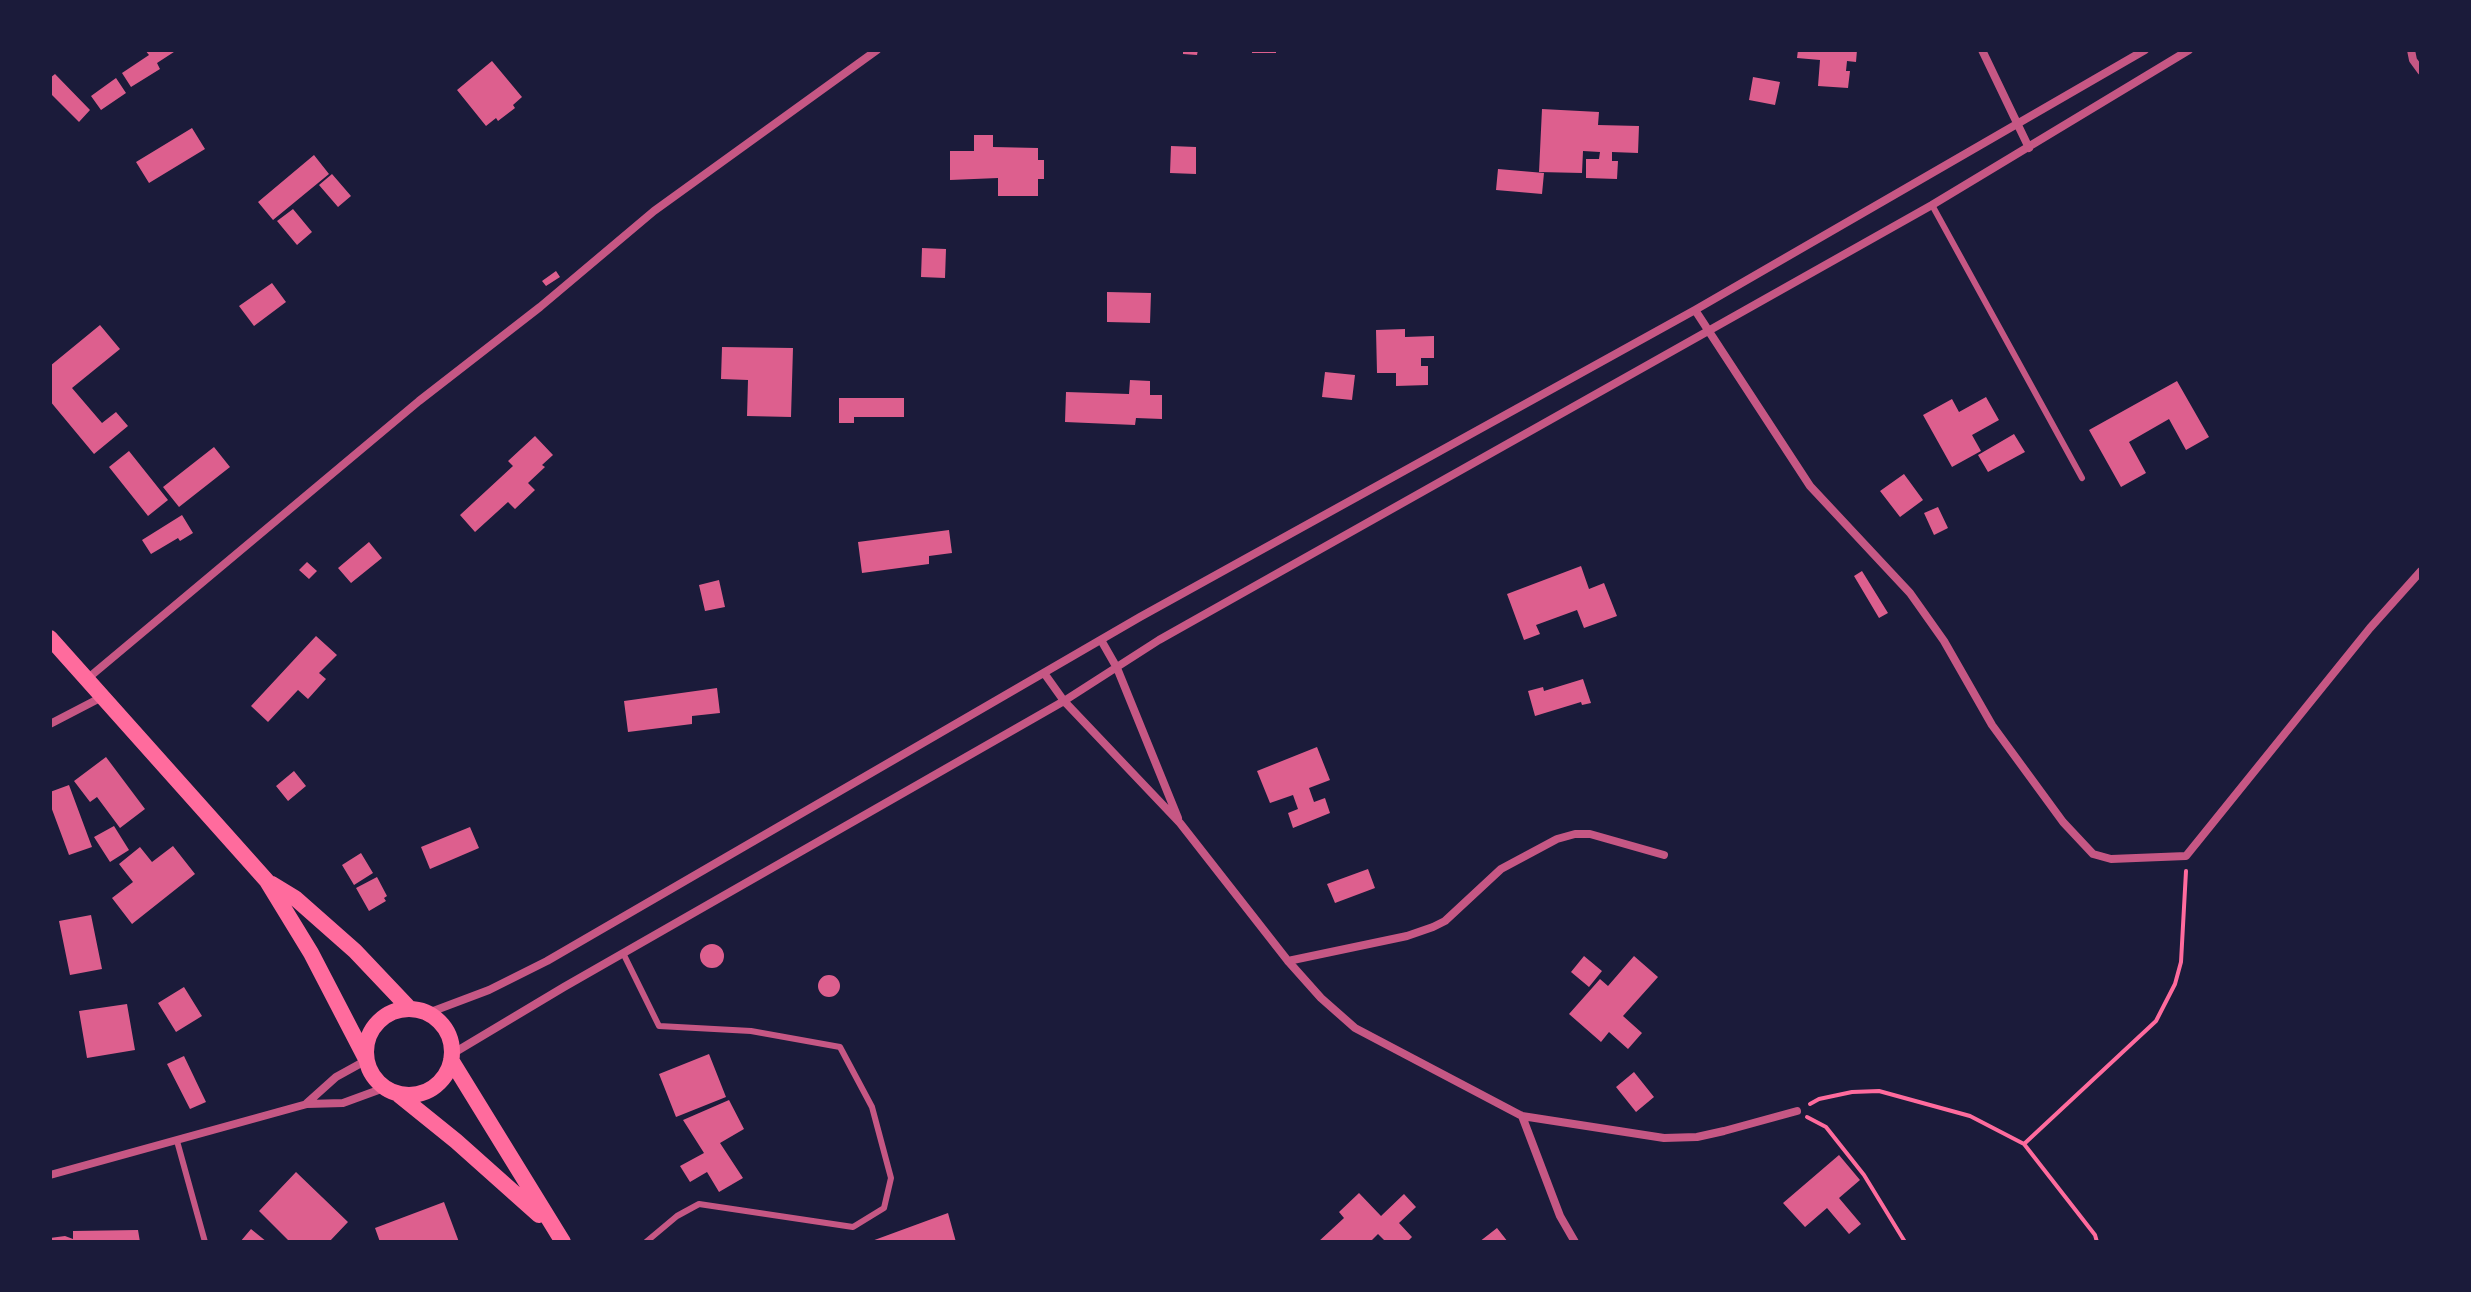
<!DOCTYPE html>
<style>
body{margin:0}
#map{position:relative;width:2471px;height:1292px;overflow:hidden;background:#1b1b3a;font-family:"IBM Plex Serif",serif}
canvas{display:block}
.frame{position:absolute;inset:0;border:52px solid #1b1b3a;pointer-events:none}
</style>
<div id="map">
<canvas width="2471" height="1292"></canvas>
<div class="frame"></div>
</div>
<script>
const ctx = document.querySelector('canvas').getContext('2d');
ctx.lineJoin = 'round';
function fillPath(path, color) { ctx.fillStyle = color; ctx.fill(path, 'evenodd'); }
const shape = rows => new Path2D(rows.map(r => 'M' + r).join(''));
function trace(path, color, width, dash) { ctx.strokeStyle = color; ctx.lineWidth = width; ctx.lineCap = dash ? 'butt' : 'round'; ctx.setLineDash(dash || []); ctx.stroke(path); }
const building = shape([
 [145,50,177,50,157,63,160,69,131,87,122,73,149,55],
 [1183,50,1198,50,1197,55,1183,54],
 [1252,50,1276,50,1276,53,1252,53],
 [1798,50,1857,50,1856,62,1847,61,1846,71,1850,71,1848,88,1818,86,1820,60,1797,58],
 [492,61,522,97,513,105,515,108,498,121,496,118,486,126,457,90],
 [55,74,90,110,79,122,50,93,50,78],
 [1753,77,1780,82,1775,105,1749,100],
 [116,78,126,93,101,110,91,96],
 [1542,109,1599,112,1598,125,1639,126,1638,153,1612,152,1612,161,1618,161,1617,179,1586,178,1586,159,1599,159,1600,152,1583,151,1582,173,1539,172],
 [192,128,205,149,149,183,136,162],
 [974,135,993,135,993,147,1038,148,1038,160,1044,160,1044,179,1038,179,1038,196,998,196,998,178,950,180,950,151,974,151],
 [1171,146,1196,147,1196,174,1170,173],
 [314,155,329,174,273,220,258,202],
 [1498,169,1544,173,1542,194,1496,190],
 [332,174,351,196,338,207,319,185],
 [293,209,312,232,297,245,277,221],
 [922,248,946,249,945,278,921,277],
 [556,271,560,277,546,286,542,281],
 [272,283,286,302,254,326,239,306],
 [1107,292,1151,293,1150,323,1107,322],
 [100,325,120,349,72,388,102,423,116,412,128,426,94,454,50,401,50,366],
 [1405,329,1405,337,1434,336,1434,358,1421,358,1421,366,1428,366,1428,385,1396,386,1396,373,1377,373,1376,330],
 [722,347,793,348,791,417,747,416,748,380,721,379],
 [1325,372,1355,375,1352,400,1322,397],
 [1130,380,1150,381,1150,395,1162,395,1162,419,1136,418,1135,425,1065,422,1066,392,1129,394],
 [2177,381,2209,437,2186,450,2169,419,2129,442,2146,473,2121,487,2089,430],
 [1986,397,1999,420,1972,435,1981,451,1952,467,1923,415,1952,399,1959,412],
 [839,398,904,398,904,417,854,417,854,423,839,423],
 [2014,434,2025,452,1988,472,1978,455],
 [535,436,553,455,542,465,545,467,528,483,535,490,515,509,508,502,475,532,460,515,513,466,508,461],
 [214,447,230,467,179,507,163,487],
 [129,451,168,500,148,516,109,467],
 [1904,474,1923,500,1900,517,1880,491],
 [1938,507,1948,528,1934,535,1924,513],
 [182,515,193,533,180,541,178,538,151,554,142,540],
 [949,530,952,553,929,556,929,564,862,573,858,542],
 [369,542,382,558,351,583,338,568],
 [307,562,317,571,309,579,299,570],
 [1581,566,1589,589,1604,583,1617,616,1584,628,1577,610,1536,625,1540,634,1524,640,1507,594],
 [1862,571,1888,613,1879,618,1854,576],
 [719,580,725,607,705,611,699,585],
 [316,636,337,655,319,673,326,679,308,699,298,690,268,722,251,706],
 [1583,679,1591,703,1582,705,1581,702,1535,716,1528,691,1543,687,1544,691],
 [717,688,720,713,692,716,692,724,628,732,624,701],
 [1317,747,1330,780,1309,788,1314,802,1325,798,1330,813,1293,828,1288,813,1298,809,1293,795,1270,803,1257,771],
 [106,757,145,809,120,828,97,797,90,802,74,781],
 [294,771,306,786,288,801,276,786],
 [69,785,92,847,69,855,50,804,50,792],
 [114,826,129,850,110,862,94,837],
 [470,827,479,848,430,869,421,847],
 [173,846,195,874,132,924,112,898,133,882,119,864,140,847,152,862],
 [361,853,373,873,354,885,342,865],
 [1368,869,1375,888,1335,903,1327,884],
 [377,877,387,896,384,898,386,901,369,911,356,888],
 [91,915,102,969,70,975,59,921],
 '700 956a12 12 0 1 1 24 0a12 12 0 1 1-24 0Z',
 [1584,956,1602,971,1589,987,1571,972],
 [1634,956,1658,977,1623,1016,1642,1033,1628,1049,1609,1032,1601,1042,1569,1014,1600,979,1608,986],
 '818 986a11 11 0 1 1 22 0a11 11 0 1 1-22 0Z',
 [184,987,202,1016,176,1032,158,1003],
 [127,1004,135,1050,87,1058,79,1011],
 [709,1054,726,1097,676,1117,659,1074],
 [184,1056,206,1102,190,1109,167,1064],
 [1634,1072,1654,1097,1636,1112,1616,1087],
 [729,1100,744,1129,720,1143,743,1178,719,1192,707,1172,690,1182,680,1166,704,1153,683,1120],
 [1839,1155,1860,1180,1839,1198,1861,1224,1849,1234,1827,1208,1805,1227,1783,1203],
 [296,1172,348,1222,329,1242,290,1242,259,1211],
 [1359,1193,1381,1216,1404,1194,1416,1207,1399,1223,1412,1237,1407,1242,1386,1242,1378,1234,1370,1242,1318,1242,1344,1218,1339,1212],
 [444,1202,459,1242,380,1242,375,1228],
 [948,1213,956,1242,869,1242],
 [1497,1228,1508,1242,1479,1242],
 [251,1229,267,1242,240,1242],
 [138,1230,140,1242,50,1242,50,1238,65,1236,73,1239,73,1231]
]);
const path = shape([
 [1810,1104,1819,1099,1852,1092,1879,1091,1970,1116,2024,1144],
 [1807,1117,1826,1127,1864,1175,1905,1242],
 [2097,1242,2095,1235,2024,1144,2156,1021,2175,984,2181,962,2186,871]
]);
const service = shape([
 [1932,205,2082,478],
 [623,953,659,1026,751,1031,840,1047,872,1107,891,1178,884,1208,853,1227,699,1204,677,1216,646,1242],
 [177,1141,205,1242]
]);
const minor = shape([
 [1982,50,2029,148],
 [2411,50,2413,60,2421,71],
 [1695,310,1810,486,1910,593,1944,641,1992,725,2063,822,2093,854,2111,859,2186,856,2370,628,2421,571],
 [1101,640,1117,668,1178,818],
 [1044,673,1064,701,1180,823,1288,961,1321,998,1355,1028,1522,1116,1664,1138,1697,1137,1724,1131,1797,1111],
 [87,679,419,401,540,307,654,211,877,50],
 [50,724,102,697],
 [1288,961,1407,936,1433,927,1445,921,1501,869,1557,839,1575,834,1590,834,1664,855],
 [428,1013,489,990,547,961,1140,617,1695,310,2145,50],
 [452,1054,564,987,1064,701,1159,640,1932,205,2189,50],
 [307,1103,336,1077,365,1061],
 [1522,1116,1560,1216,1575,1242],
 [50,1175,307,1104,343,1103,384,1088]
]);
const secondary = shape([
 [50,638,267,881,311,953,365,1057],
 [272,884,295,898,355,951,410,1009],
 '366 1052a43 43 0 1 1 86 0a43 43 0 1 1-86 0Z',
 [451,1060,563,1242],
 [399,1095,456,1141,539,1215]
]);
fillPath(building, '#dd5f8e');
trace(path, '#ff6b9d', 4);
trace(service, '#c65784', 6);
trace(minor, '#c65784', 8);
trace(secondary, '#ff6b9d', 16);
</script>
